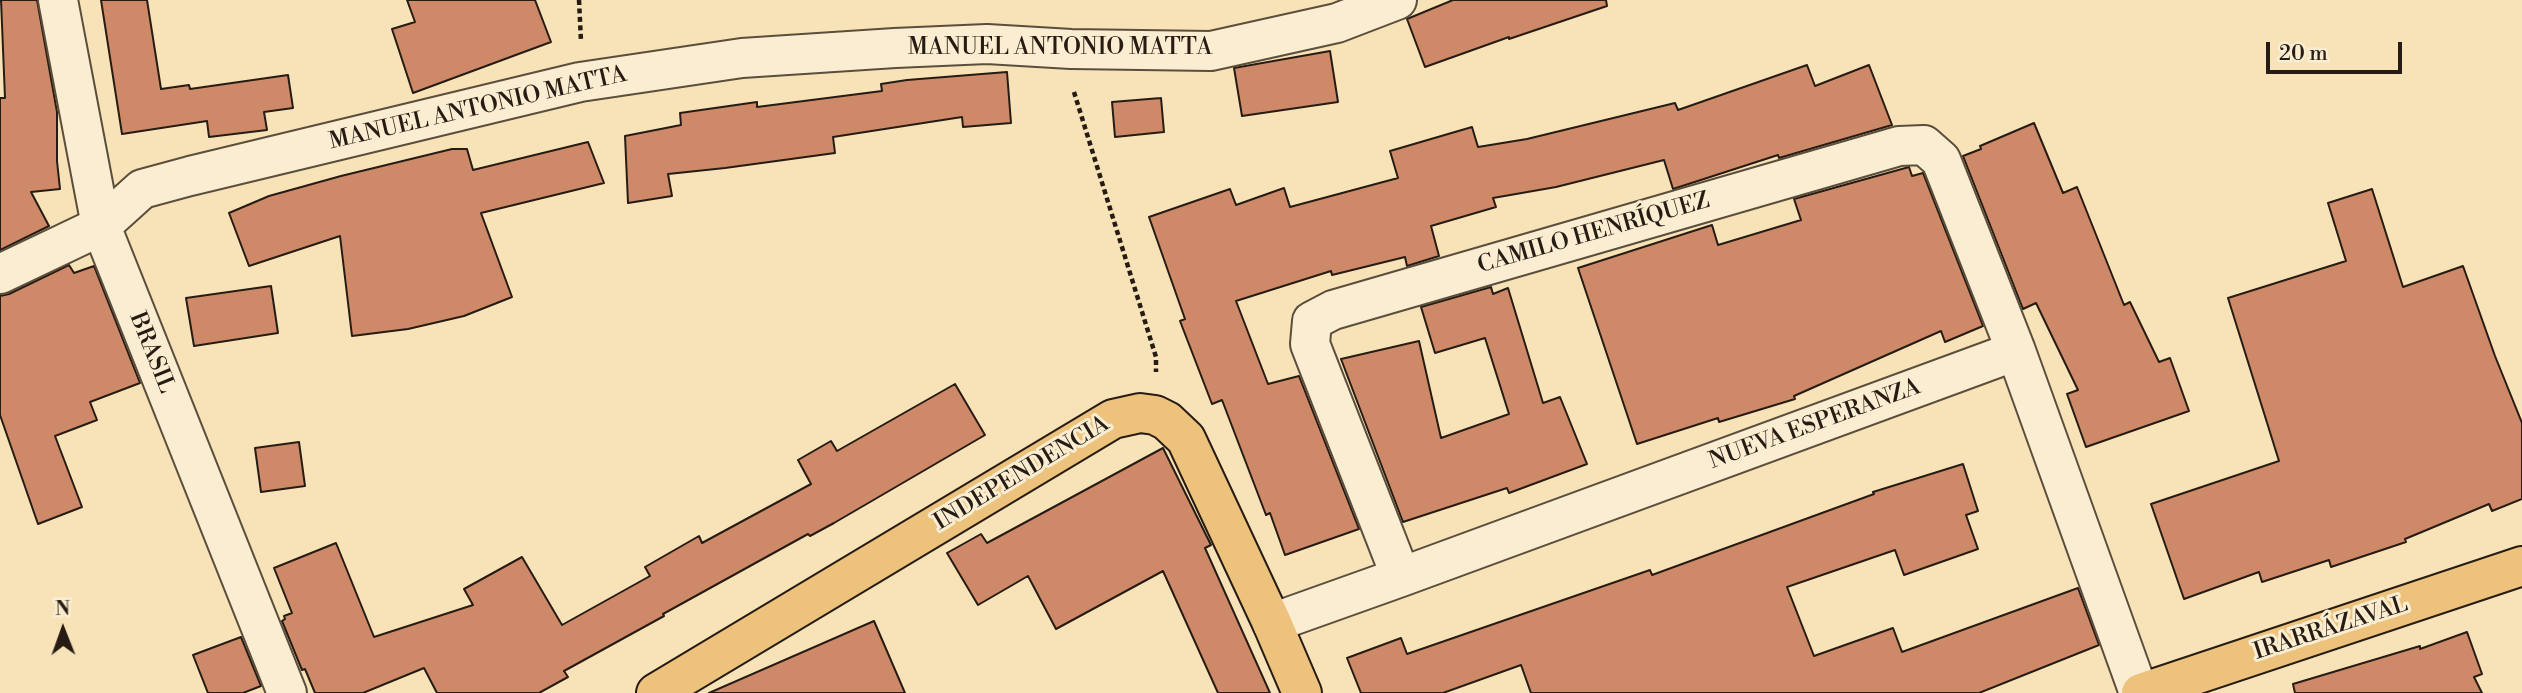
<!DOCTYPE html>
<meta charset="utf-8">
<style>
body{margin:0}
#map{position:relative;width:2522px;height:693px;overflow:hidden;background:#f8e3b8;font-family:"Libre Bodoni",serif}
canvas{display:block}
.north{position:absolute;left:28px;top:595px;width:70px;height:70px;-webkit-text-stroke:5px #faedd1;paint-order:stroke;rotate:359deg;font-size:19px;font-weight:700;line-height:28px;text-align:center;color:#271c13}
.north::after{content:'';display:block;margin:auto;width:24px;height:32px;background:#271c13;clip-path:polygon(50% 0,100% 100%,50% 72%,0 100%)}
.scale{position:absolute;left:2266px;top:42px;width:136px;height:32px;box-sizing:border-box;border:4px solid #271c13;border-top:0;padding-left:9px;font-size:21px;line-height:24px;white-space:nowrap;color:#271c13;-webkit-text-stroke:5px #faedd1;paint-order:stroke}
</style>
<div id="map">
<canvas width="2522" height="693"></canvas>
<div class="north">N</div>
<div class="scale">20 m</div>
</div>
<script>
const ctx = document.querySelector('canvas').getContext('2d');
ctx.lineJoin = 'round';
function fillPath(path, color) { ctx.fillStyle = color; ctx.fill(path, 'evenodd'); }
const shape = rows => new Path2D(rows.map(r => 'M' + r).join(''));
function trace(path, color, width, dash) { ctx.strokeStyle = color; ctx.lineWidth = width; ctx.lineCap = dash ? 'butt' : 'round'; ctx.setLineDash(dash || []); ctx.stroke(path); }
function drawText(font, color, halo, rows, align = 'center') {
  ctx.font = font + ' "Libre Bodoni",serif'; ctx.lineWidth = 6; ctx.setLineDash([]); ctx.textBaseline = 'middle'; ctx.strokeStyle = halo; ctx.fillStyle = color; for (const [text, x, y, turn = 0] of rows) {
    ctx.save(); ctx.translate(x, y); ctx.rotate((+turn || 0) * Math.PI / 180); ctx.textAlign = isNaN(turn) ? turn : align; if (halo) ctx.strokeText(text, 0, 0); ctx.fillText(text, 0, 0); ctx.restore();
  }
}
const building = shape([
 [1,0,37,0,57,112,57,161,60,189,31,192,49,226,0,250,0,98,5,98,1,0],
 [101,0,147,0,161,89,189,85,190,89,288,75,293,108,264,112,267,130,209,137,207,121,122,134,101,0],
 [407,0,535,0,551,42,413,93,392,29,415,22,407,0],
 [1453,0,1606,0,1607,6,1509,39,1509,37,1425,67,1407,19,1453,0],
 [1330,51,1338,102,1242,116,1234,68,1330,51],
 [1807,65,1815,86,1869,65,1892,125,1779,158,1778,155,1673,189,1664,160,1556,187,1493,198,1496,207,1431,226,1439,256,1407,266,1405,257,1332,275,1331,271,1236,301,1268,384,1299,376,1359,529,1285,555,1270,513,1266,515,1222,400,1212,404,1180,321,1185,319,1149,217,1230,189,1236,205,1284,188,1290,207,1398,178,1390,151,1472,127,1478,147,1527,139,1675,103,1678,110,1807,65],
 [1007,72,1011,123,963,127,962,117,833,137,835,153,725,168,668,174,672,196,628,203,625,136,681,125,680,113,757,102,757,107,882,91,881,84,907,80,1007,72],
 [1161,98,1164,132,1115,137,1112,102,1161,98],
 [2034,123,2063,193,2077,187,2124,305,2130,302,2159,362,2170,358,2189,411,2086,447,2067,394,2078,390,2036,303,2023,309,1963,156,1981,149,1980,146,2034,123],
 [588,142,604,183,481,213,512,297,464,316,408,329,352,336,340,236,249,266,229,213,269,196,341,176,452,149,467,149,473,170,588,142],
 [1909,167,1912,176,1923,173,1983,326,1945,342,1941,331,1794,396,1795,399,1719,422,1718,418,1637,444,1578,268,1712,225,1718,245,1801,220,1794,199,1909,167],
 [2372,189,2403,287,2463,266,2495,356,2522,423,2522,499,2492,511,2489,504,2405,539,2406,542,2331,567,2329,560,2262,582,2259,572,2184,599,2151,504,2279,461,2228,298,2346,261,2328,203,2372,189],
 [69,265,74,273,94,266,140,383,90,402,97,420,55,436,82,507,38,524,0,415,0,296,9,294,69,265],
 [271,286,278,333,194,346,186,298,271,286],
 [1491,287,1493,294,1508,288,1543,403,1560,397,1587,464,1509,493,1507,488,1403,522,1341,359,1419,341,1441,438,1509,414,1485,338,1435,353,1421,307,1491,287],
 [955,384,985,435,834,523,810,536,808,534,663,614,664,616,564,671,568,677,539,693,437,693,424,668,363,693,315,693,305,669,302,670,282,621,285,619,284,616,292,613,274,568,336,543,374,637,473,605,464,589,522,557,562,625,650,576,645,567,699,536,702,543,811,484,798,460,831,441,837,451,955,384],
 [299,442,305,486,261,492,255,448,299,442],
 [1163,448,1211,545,1205,548,1270,693,1218,693,1163,571,1056,629,1028,576,978,605,947,553,981,534,987,543,1163,448],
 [1963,464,1978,511,1966,515,1978,549,1904,575,1895,550,1787,587,1814,656,1893,628,1902,652,2078,588,2099,645,1979,693,1531,693,1521,665,1443,693,1361,693,1347,658,1401,638,1407,654,1650,570,1652,575,1874,494,1873,492,1963,464],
 [874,621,905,693,709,693,874,621],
 [2467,632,2482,674,2474,677,2482,693,2295,693,2293,684,2420,646,2420,649,2467,632],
 [241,637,261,686,243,693,208,693,193,655,241,637]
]);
const path = shape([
 [579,0,581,41],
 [1074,92,1156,357,1156,372]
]);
const minor = shape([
 [58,0,101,226,287,693],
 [0,274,101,226,142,189,190,176,580,82,742,58,895,48,987,44,1071,49,1211,51,1337,23,1397,0],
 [1401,577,1310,344,1312,321,1333,310,1899,146,1924,145,1941,160,2016,351],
 [1272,623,1401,577,2016,351,2139,693]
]);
const primary = shape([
 [656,693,1113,419,1140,413,1155,415,1167,421,1186,439,1272,623,1302,693],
 [2141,693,2522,566]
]);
const streetNames = [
 ["MANUEL ANTONIO MATTA",1060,48],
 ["MANUEL ANTONIO MATTA",478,109,-13],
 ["CAMILO HENRÍQUEZ",1594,234,-16],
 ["BRASIL",151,353,68],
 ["NUEVA ESPERANZA",1815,425,-20],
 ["INDEPENDENCIA",1022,474,-31],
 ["IRARRÁZAVAL",2331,629,-18]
];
fillPath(building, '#ce8969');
trace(building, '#271c13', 2);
trace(minor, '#5b4e3c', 42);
trace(primary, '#271c13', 42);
trace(path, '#271c13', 4.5, [5, 3.5]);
trace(minor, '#faedd1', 38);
trace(primary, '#ecc27c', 38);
drawText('23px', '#271c13', '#faedd1', streetNames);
</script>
